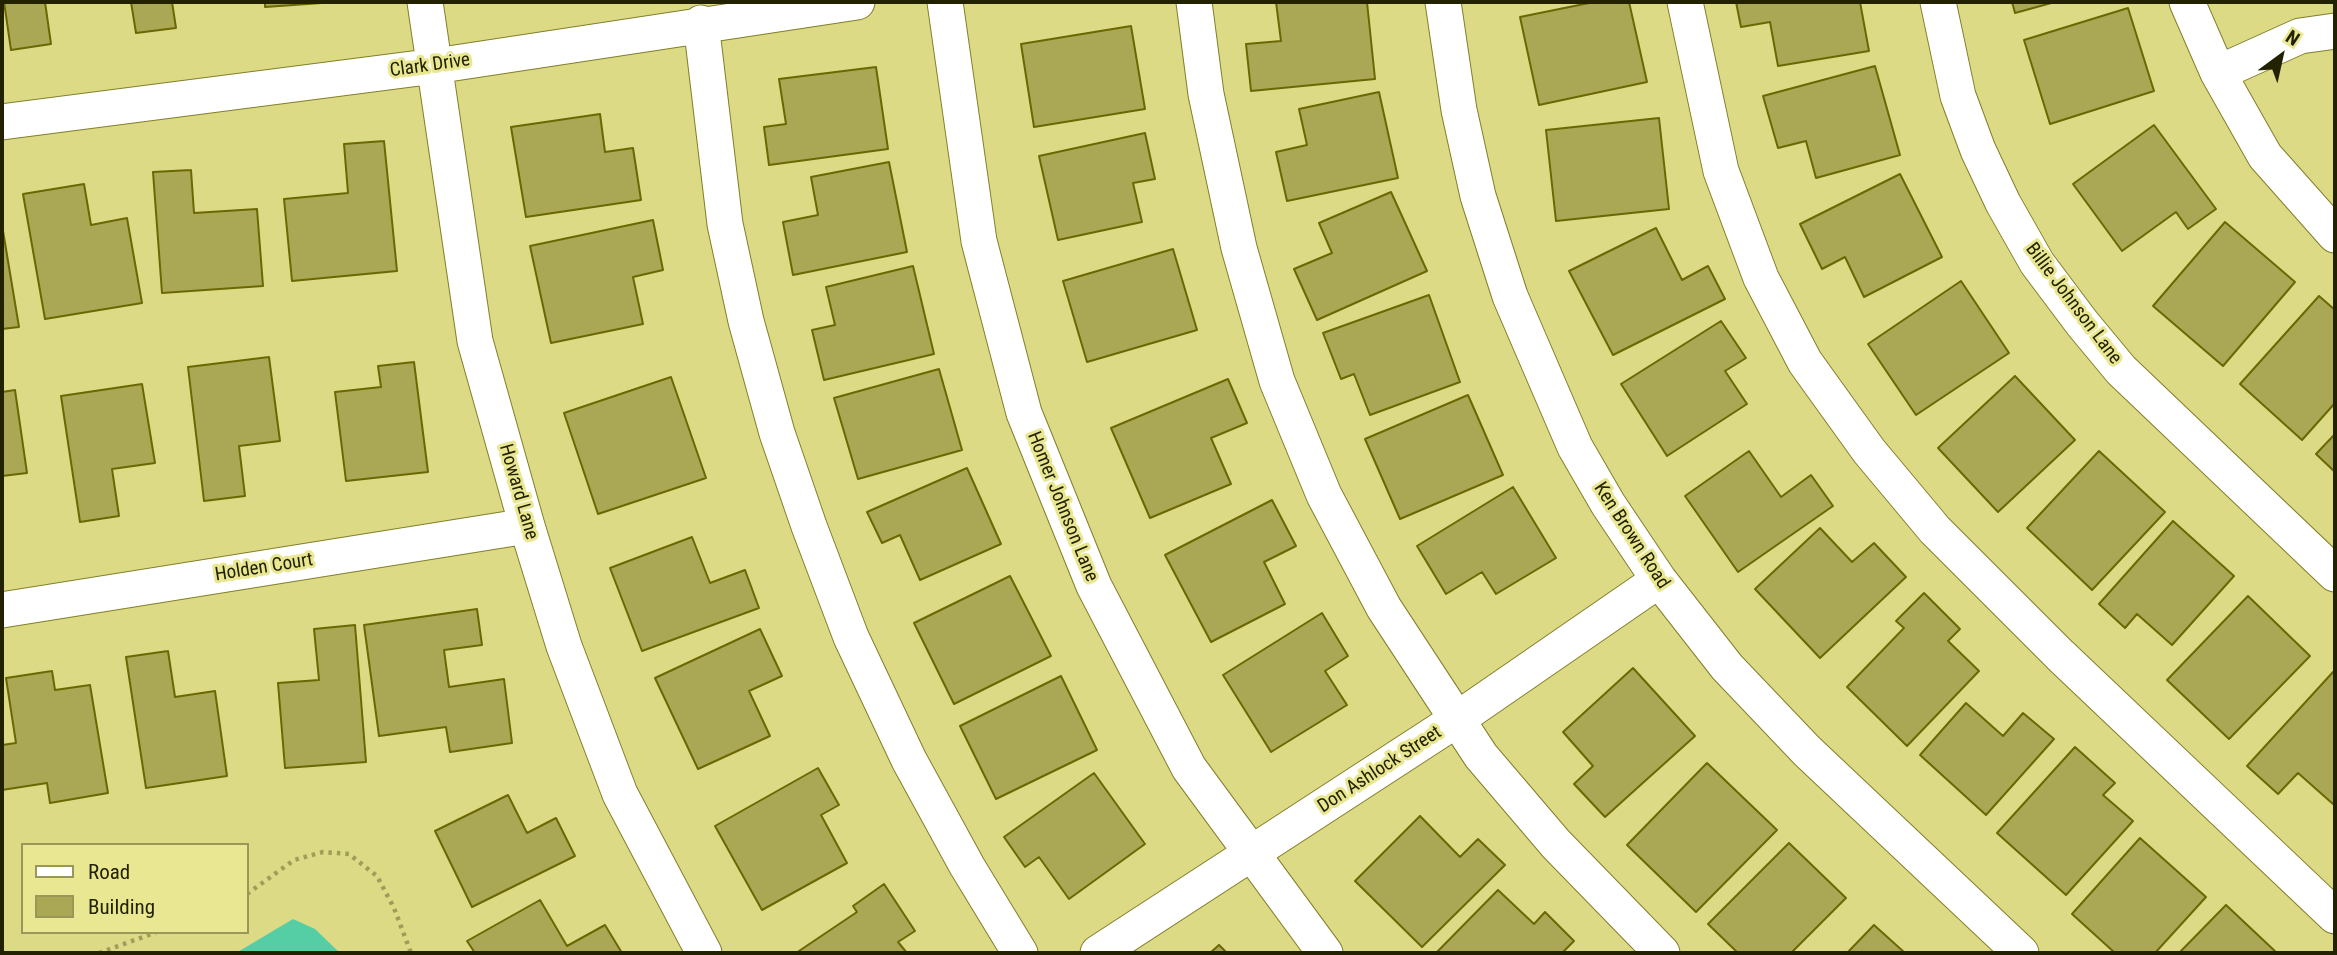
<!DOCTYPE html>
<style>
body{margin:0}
#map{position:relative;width:2337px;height:955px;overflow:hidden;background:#dcda85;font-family:"Roboto Condensed",sans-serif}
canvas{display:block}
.frame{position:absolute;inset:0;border:4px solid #232200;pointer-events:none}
.legend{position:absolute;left:21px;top:843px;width:228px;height:91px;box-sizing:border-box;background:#e9e792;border:2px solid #9a9858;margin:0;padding:9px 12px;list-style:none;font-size:21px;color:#232200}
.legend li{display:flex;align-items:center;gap:14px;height:35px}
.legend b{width:35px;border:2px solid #9a9858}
.north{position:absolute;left:2246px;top:21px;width:70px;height:70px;-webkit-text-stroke:5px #e9e792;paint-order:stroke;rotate:33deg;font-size:19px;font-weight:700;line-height:28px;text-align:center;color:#232200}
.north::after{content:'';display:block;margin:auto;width:24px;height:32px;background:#232200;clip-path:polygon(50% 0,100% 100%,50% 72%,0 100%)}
</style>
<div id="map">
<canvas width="2337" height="955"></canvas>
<div class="frame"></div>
<ul class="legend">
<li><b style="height:9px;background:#fff"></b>Road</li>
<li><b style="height:19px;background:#aaa854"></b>Building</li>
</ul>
<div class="north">N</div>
</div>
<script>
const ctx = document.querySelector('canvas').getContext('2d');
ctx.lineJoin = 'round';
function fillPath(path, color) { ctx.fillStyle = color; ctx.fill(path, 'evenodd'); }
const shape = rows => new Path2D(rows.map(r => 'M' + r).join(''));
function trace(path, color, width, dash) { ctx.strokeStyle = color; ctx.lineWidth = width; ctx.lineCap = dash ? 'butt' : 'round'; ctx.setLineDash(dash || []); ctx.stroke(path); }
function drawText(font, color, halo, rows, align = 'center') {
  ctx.font = font + ' "Roboto Condensed",sans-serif'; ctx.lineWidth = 6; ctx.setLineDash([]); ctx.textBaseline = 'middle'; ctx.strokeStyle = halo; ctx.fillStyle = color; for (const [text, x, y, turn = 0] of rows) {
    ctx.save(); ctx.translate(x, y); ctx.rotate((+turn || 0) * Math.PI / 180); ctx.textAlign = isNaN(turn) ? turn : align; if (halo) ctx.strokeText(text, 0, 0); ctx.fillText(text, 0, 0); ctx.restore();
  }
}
const water = shape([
 [293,919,315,929,340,953,236,953]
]);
const building = shape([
 [4,2,45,2,51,44,11,50,4,2],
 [131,2,172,2,176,28,136,33,131,2],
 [265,2,336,2,265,7,265,2],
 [1276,2,1367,2,1375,79,1251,91,1246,44,1281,41,1276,2],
 [1594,2,1629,2,1647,82,1539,105,1520,17,1594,2],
 [1736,2,1860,2,1869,51,1778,66,1770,22,1741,27,1736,2],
 [2012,2,2055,2,2015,13,2012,2],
 [2128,8,2154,91,2050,124,2024,40,2128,8],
 [1131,26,1145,109,1034,127,1021,44,1131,26],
 [1875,66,1900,155,1816,178,1806,141,1778,148,1763,96,1875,66],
 [876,67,888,149,769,165,764,127,786,124,779,79,876,67],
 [1379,92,1398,178,1287,201,1276,152,1307,145,1299,109,1379,92],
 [600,114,605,152,633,148,641,200,526,217,511,127,600,114],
 [1659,118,1669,209,1556,221,1546,130,1659,118],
 [2154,125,2216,209,2188,229,2176,212,2122,251,2073,184,2154,125],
 [1145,133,1155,179,1133,183,1142,222,1058,240,1039,156,1145,133],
 [384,141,397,271,292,281,284,199,348,193,344,144,384,141],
 [889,162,907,252,793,275,783,222,818,215,811,177,889,162],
 [191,170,194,213,257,209,263,286,162,293,153,172,191,170],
 [1900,174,1942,257,1864,297,1845,257,1822,269,1800,224,1900,174],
 [84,184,91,225,127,218,142,303,45,319,23,194,84,184],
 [1391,192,1427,271,1317,320,1294,269,1332,253,1319,223,1391,192],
 [653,220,663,270,633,277,643,324,551,343,530,246,653,220],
 [2225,222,2295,282,2223,366,2153,306,2225,222],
 [2,225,19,327,2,329,2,225],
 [1656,228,1682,280,1708,266,1725,299,1613,355,1569,271,1656,228],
 [1173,249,1197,330,1087,362,1063,281,1173,249],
 [913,266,934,354,824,380,812,330,835,325,826,287,913,266],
 [1961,281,2009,353,1916,415,1868,344,1961,281],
 [1429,295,1460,382,1370,415,1354,374,1341,379,1323,333,1429,295],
 [2319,296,2335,310,2335,403,2302,440,2240,384,2319,296],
 [1721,321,1746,358,1725,371,1747,404,1667,456,1621,384,1721,321],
 [269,357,280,441,239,446,245,496,204,501,188,367,269,357],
 [414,362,428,472,346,481,335,392,381,387,378,366,414,362],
 [939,369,962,450,858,479,834,398,939,369],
 [2015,376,2075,440,1998,512,1938,448,2015,376],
 [671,377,706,478,598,514,564,413,671,377],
 [1228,379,1247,423,1211,438,1231,484,1150,518,1111,428,1228,379],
 [142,384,155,463,112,469,119,516,80,522,61,396,142,384],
 [15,390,27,473,2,476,2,392,15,390],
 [1468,395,1503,475,1400,519,1365,439,1468,395],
 [2335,434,2335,472,2316,454,2335,434],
 [1749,451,1781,497,1811,475,1833,506,1738,572,1685,496,1749,451],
 [2099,451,2165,512,2092,590,2027,528,2099,451],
 [967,468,1001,544,920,580,900,535,882,543,867,512,967,468],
 [1513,487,1556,558,1496,594,1482,572,1446,594,1417,546,1513,487],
 [1272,500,1296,546,1264,562,1285,604,1211,642,1165,555,1272,500],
 [2173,521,2234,576,2172,645,2137,614,2125,628,2099,604,2173,521],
 [1820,528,1852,562,1874,543,1906,577,1820,658,1755,589,1820,528],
 [692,537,710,583,745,570,759,608,642,651,610,568,692,537],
 [1010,576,1051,656,954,704,914,623,1010,576],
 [1924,593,1960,629,1948,641,1979,671,1907,746,1847,687,1904,628,1896,621,1924,593],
 [2248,596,2310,656,2229,739,2167,680,2248,596],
 [477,609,482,645,444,650,449,687,504,679,512,743,450,752,446,727,379,736,364,625,477,609],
 [1322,613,1348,656,1325,671,1347,705,1271,752,1223,675,1322,613],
 [355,625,366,762,285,768,278,683,319,680,314,629,355,625],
 [760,629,782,676,749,691,770,736,698,769,655,678,760,629],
 [168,651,175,697,215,691,227,776,146,788,126,657,168,651],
 [1633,668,1695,736,1605,817,1574,784,1593,766,1563,732,1633,668],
 [52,671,55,690,90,685,108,793,50,803,47,783,2,790,2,745,16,743,6,678,52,671],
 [2333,672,2335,675,2335,801,2333,804,2298,773,2278,794,2247,766,2333,672],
 [1061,676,1097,750,996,799,960,726,1061,676],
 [1966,703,2003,736,2023,713,2054,739,1986,815,1920,755,1966,703],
 [2075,747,2115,783,2103,795,2133,821,2066,895,1997,833,2075,747],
 [1707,763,1777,830,1696,912,1627,845,1707,763],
 [818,768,839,805,821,815,847,863,762,910,715,826,818,768],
 [1094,773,1145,844,1069,899,1039,857,1025,867,1004,837,1094,773],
 [508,795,527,833,556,818,575,856,472,907,435,831,508,795],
 [1420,816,1460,857,1478,839,1505,865,1422,947,1355,881,1420,816],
 [2140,838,2206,897,2155,953,2115,953,2072,914,2140,838],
 [1789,843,1846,898,1791,953,1738,953,1708,924,1789,843],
 [884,884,915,931,898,942,907,953,796,953,857,912,853,906,884,884],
 [1498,890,1534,924,1545,912,1574,941,1562,953,1436,953,1498,890],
 [540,900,567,946,605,925,622,953,475,953,467,941,540,900],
 [2226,905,2277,953,2179,953,2226,905],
 [1874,925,1905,953,1847,953,1874,925],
 [1219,945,1227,953,1210,953,1219,945]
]);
const path = shape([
 [247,894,294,860,323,852,349,854,377,876,394,908,411,953],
 [99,953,157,932]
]);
const minor = shape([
 [425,2,475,341,527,526,564,646,620,794,704,953],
 [945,2,979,241,1024,413,1094,586,1189,768,1325,953],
 [1194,2,1206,94,1239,248,1277,381,1324,495,1384,608,1481,756,1556,844,1662,953],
 [1443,2,1459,110,1478,196,1510,296,1575,447,1608,504,1659,580,1727,667,1807,751,2021,953],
 [1685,2,1721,171,1761,278,1805,362,1869,451,1935,530,2060,655,2335,916],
 [1938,2,1958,96,1978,150,2003,203,2037,263,2082,323,2121,370,2335,574],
 [2187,2,2218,73,2265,156,2335,235],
 [701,23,725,224,746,321,777,433,809,526,851,637,909,760,967,866,1020,953],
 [2218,73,2300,36,2335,31],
 [2,122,435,66,857,2],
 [2,610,527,526],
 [1098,953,1456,720,1659,580]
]);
const streetNames = [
 ["Clark Drive",430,66,-8],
 ["Billie Johnson Lane",2073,304,53],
 ["Howard Lane",518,492,74],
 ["Homer Johnson Lane",1062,507,68],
 ["Ken Brown Road",1631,536,57],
 ["Holden Court",264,568,-9],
 ["Don Ashlock Street",1380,770,-33]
];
fillPath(water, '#55cea5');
fillPath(building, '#aaa854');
trace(building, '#6b6804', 2);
trace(minor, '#827f29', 37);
trace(path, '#9e9d59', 4.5, [3.5, 5]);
trace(minor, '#fff', 35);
drawText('19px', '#232200', '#e9e792', streetNames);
</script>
